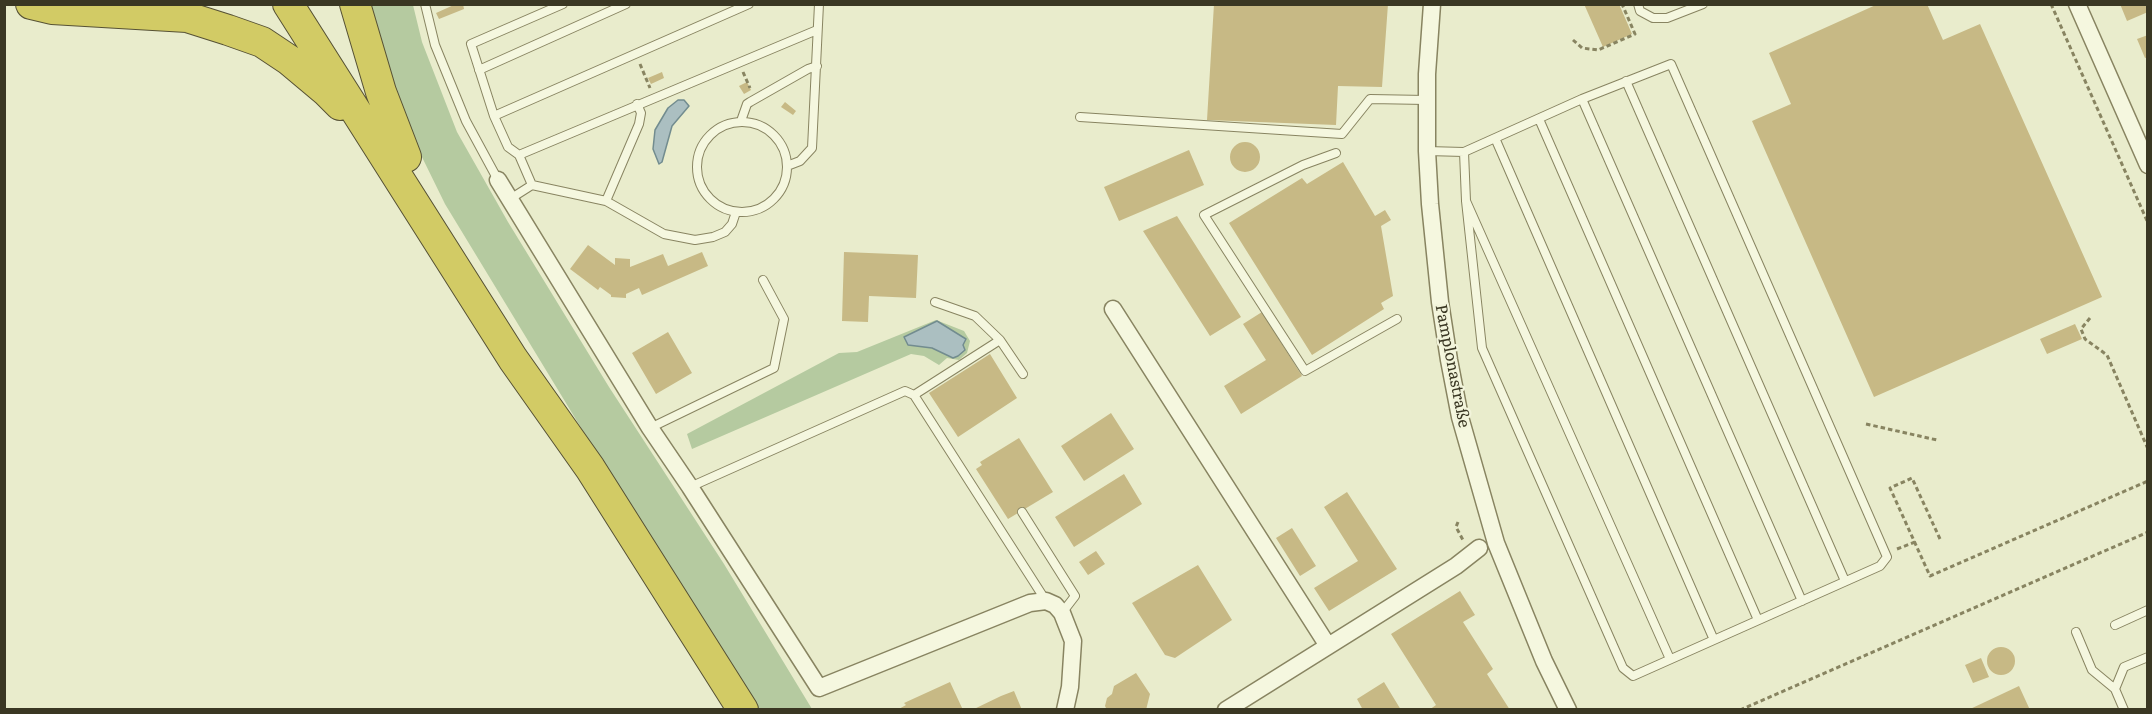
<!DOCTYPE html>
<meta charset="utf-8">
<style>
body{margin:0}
#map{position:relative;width:2152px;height:714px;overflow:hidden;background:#e9eccc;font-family:Literata,serif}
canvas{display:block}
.frame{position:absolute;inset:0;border:6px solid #3a3723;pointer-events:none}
</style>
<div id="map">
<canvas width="2152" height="714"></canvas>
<div class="frame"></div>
</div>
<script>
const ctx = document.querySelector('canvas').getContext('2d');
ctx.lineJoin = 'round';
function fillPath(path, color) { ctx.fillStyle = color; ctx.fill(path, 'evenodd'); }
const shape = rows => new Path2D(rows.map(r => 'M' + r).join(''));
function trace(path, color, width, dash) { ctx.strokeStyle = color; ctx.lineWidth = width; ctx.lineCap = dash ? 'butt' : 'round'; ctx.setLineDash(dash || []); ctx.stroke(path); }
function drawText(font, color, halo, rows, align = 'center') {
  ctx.font = font + ' Literata,serif'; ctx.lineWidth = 4.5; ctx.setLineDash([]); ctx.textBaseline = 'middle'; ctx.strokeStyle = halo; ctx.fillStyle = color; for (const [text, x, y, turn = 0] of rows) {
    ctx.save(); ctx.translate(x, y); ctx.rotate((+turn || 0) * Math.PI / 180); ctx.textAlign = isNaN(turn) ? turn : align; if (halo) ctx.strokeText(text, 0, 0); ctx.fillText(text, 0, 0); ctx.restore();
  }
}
const green = shape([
 [364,5,413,5,422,42,457,132,508,222,609,387,724,564,812,709,757,709,617,487,445,204,396,104],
 [936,320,964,331,970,341,967,353,959,360,947,358,939,365,924,356,911,354,692,449,687,434,839,353,857,352]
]);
const water = shape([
 [678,100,684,100,689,106,672,126,662,162,659,164,653,149,655,130,668,108,678,100],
 [937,321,966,339,963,345,965,350,958,356,953,358,932,348,908,345,904,337,937,321]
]);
const building = shape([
 [456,4,463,4,464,9,439,19,436,13],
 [1214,4,1388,4,1382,87,1338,86,1336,125,1207,120],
 [1584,4,1619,4,1632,34,1603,47],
 [1878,4,1927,4,1943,40,1980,24,2102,297,1874,397,1752,121,1791,104,1769,53],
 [2120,4,2148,4,2148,12,2127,21],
 [2148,35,2148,57,2145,58,2137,39],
 [662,72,664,78,651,84,648,78],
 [747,82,751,90,744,94,739,86],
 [785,102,796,111,793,115,781,107],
 '1230 157a15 15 0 1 1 30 0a15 15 0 1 1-30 0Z',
 [1189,150,1204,185,1119,221,1104,187],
 [1343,162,1375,216,1385,210,1391,220,1381,226,1393,296,1381,303,1384,309,1312,355,1229,223,1302,178,1307,184],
 [1177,216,1241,317,1210,336,1143,231],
 [588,245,615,265,615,258,630,259,630,267,663,254,668,266,702,252,708,266,642,295,639,288,626,294,626,298,611,297,611,295,600,287,598,290,570,269],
 [844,252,918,255,916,298,869,296,868,322,842,321],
 [1262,312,1302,376,1241,414,1224,386,1266,360,1243,324],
 [2075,324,2082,339,2047,354,2040,339],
 [668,332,692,373,656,394,632,353],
 [990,354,1017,398,958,437,929,393],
 [1111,413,1134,449,1084,481,1061,446],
 [1019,438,1053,492,1008,519,976,469,982,465,980,462],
 [1124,474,1142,504,1074,547,1055,517],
 [1347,492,1397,569,1329,611,1314,588,1358,561,1324,507],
 [1292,528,1316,566,1300,576,1276,538],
 [1096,551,1105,564,1088,575,1079,562],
 [1198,565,1232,620,1175,658,1165,655,1132,603],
 [1460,591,1475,615,1463,622,1493,669,1487,674,1510,710,1429,710,1436,705,1391,634],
 '1987 661a14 14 0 1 1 28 0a14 14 0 1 1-28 0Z',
 [1981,658,1989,677,1973,683,1965,665],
 [1136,673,1150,694,1146,710,1107,710,1105,706,1107,698,1112,694,1114,686],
 [950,682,963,710,897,710,906,705,904,703],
 [1384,682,1401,710,1363,710,1357,699],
 [2019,686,2030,710,1968,710],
 [1014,691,1022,710,972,710,1001,696]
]);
const path = shape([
 [2051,4,2148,223],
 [1573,40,1582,48,1598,50,1635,34,1622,4],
 [640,64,650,88],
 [743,72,750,88],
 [2090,318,2081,329,2085,339,2107,355,2148,449],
 [1866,424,1937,440],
 [1458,522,1456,527,1463,540],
 [1940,539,1912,478,1890,488,1930,576,2148,481],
 [1897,549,1915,542],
 [1740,710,2148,532]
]);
const service = shape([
 [425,4,435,45,466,121,498,180],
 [1638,4,1640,11,1653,18,1667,18,1703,4],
 [479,70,626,4],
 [1626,81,1845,581],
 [1582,99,1802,601],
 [494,116,749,4],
 [1080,117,1342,134,1370,99,1426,100],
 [1539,119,1758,620],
 [741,121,747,104,750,102,808,69,817,66],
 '697 167a45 45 0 1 1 90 0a45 45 0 1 1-90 0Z',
 [1495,138,1714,640],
 [1427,151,1464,152,1582,99,1671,64,1887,557,1880,566,1633,676,1623,668,1482,348,1466,201],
 [1464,152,1466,201,1670,659],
 [1336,153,1303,165,1204,215,1305,371,1397,319],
 [519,155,508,147,494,116,471,44,563,4],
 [787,166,800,161,812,148,819,4],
 [532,185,519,155,817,30],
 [510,199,532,185,606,201,664,234,695,240,713,237,725,232,732,224,736,212],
 [606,201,639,124,641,113,637,104],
 [935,302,975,316,1000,340],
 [914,395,1000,340,1023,374],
 [650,428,774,368,784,319,763,280],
 [690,487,905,391,914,395,1046,601],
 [1022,512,1075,596,1062,613],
 [2115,625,2148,610],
 [2076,632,2092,670,2115,689],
 [2124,710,2115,689,2124,667,2148,657]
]);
const minor = shape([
 [1432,4,1427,74,1427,151,1430,204,1440,302,1449,360,1460,417,1496,543,1544,661,1568,710],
 [2077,4,2148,165],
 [498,180,650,428,690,487,819,688,1030,603,1046,601,1055,605,1062,613,1073,641,1070,687,1065,710],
 [1113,309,1328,646],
 [1226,710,1456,566,1479,548]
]);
const motorway = shape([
 [31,4,52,9,187,17,228,30,262,42,289,60,326,91,340,105],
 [288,4,513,359,590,468,743,710],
 [355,4,381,92,406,157]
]);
const streetNames = [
 ["Pamplonastraße",1452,366,79]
];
fillPath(green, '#b5caa0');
fillPath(water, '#abbfc1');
trace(water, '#728c8f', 1.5);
fillPath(building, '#c7b985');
trace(service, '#888461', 10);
trace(minor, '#888461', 19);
trace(motorway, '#565134', 32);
trace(path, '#888461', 3, [4.5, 3]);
trace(service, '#f5f7df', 8);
trace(minor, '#f5f7df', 16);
trace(motorway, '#d2cb65', 30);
drawText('16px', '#3a3723', '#f2f4db', streetNames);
</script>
